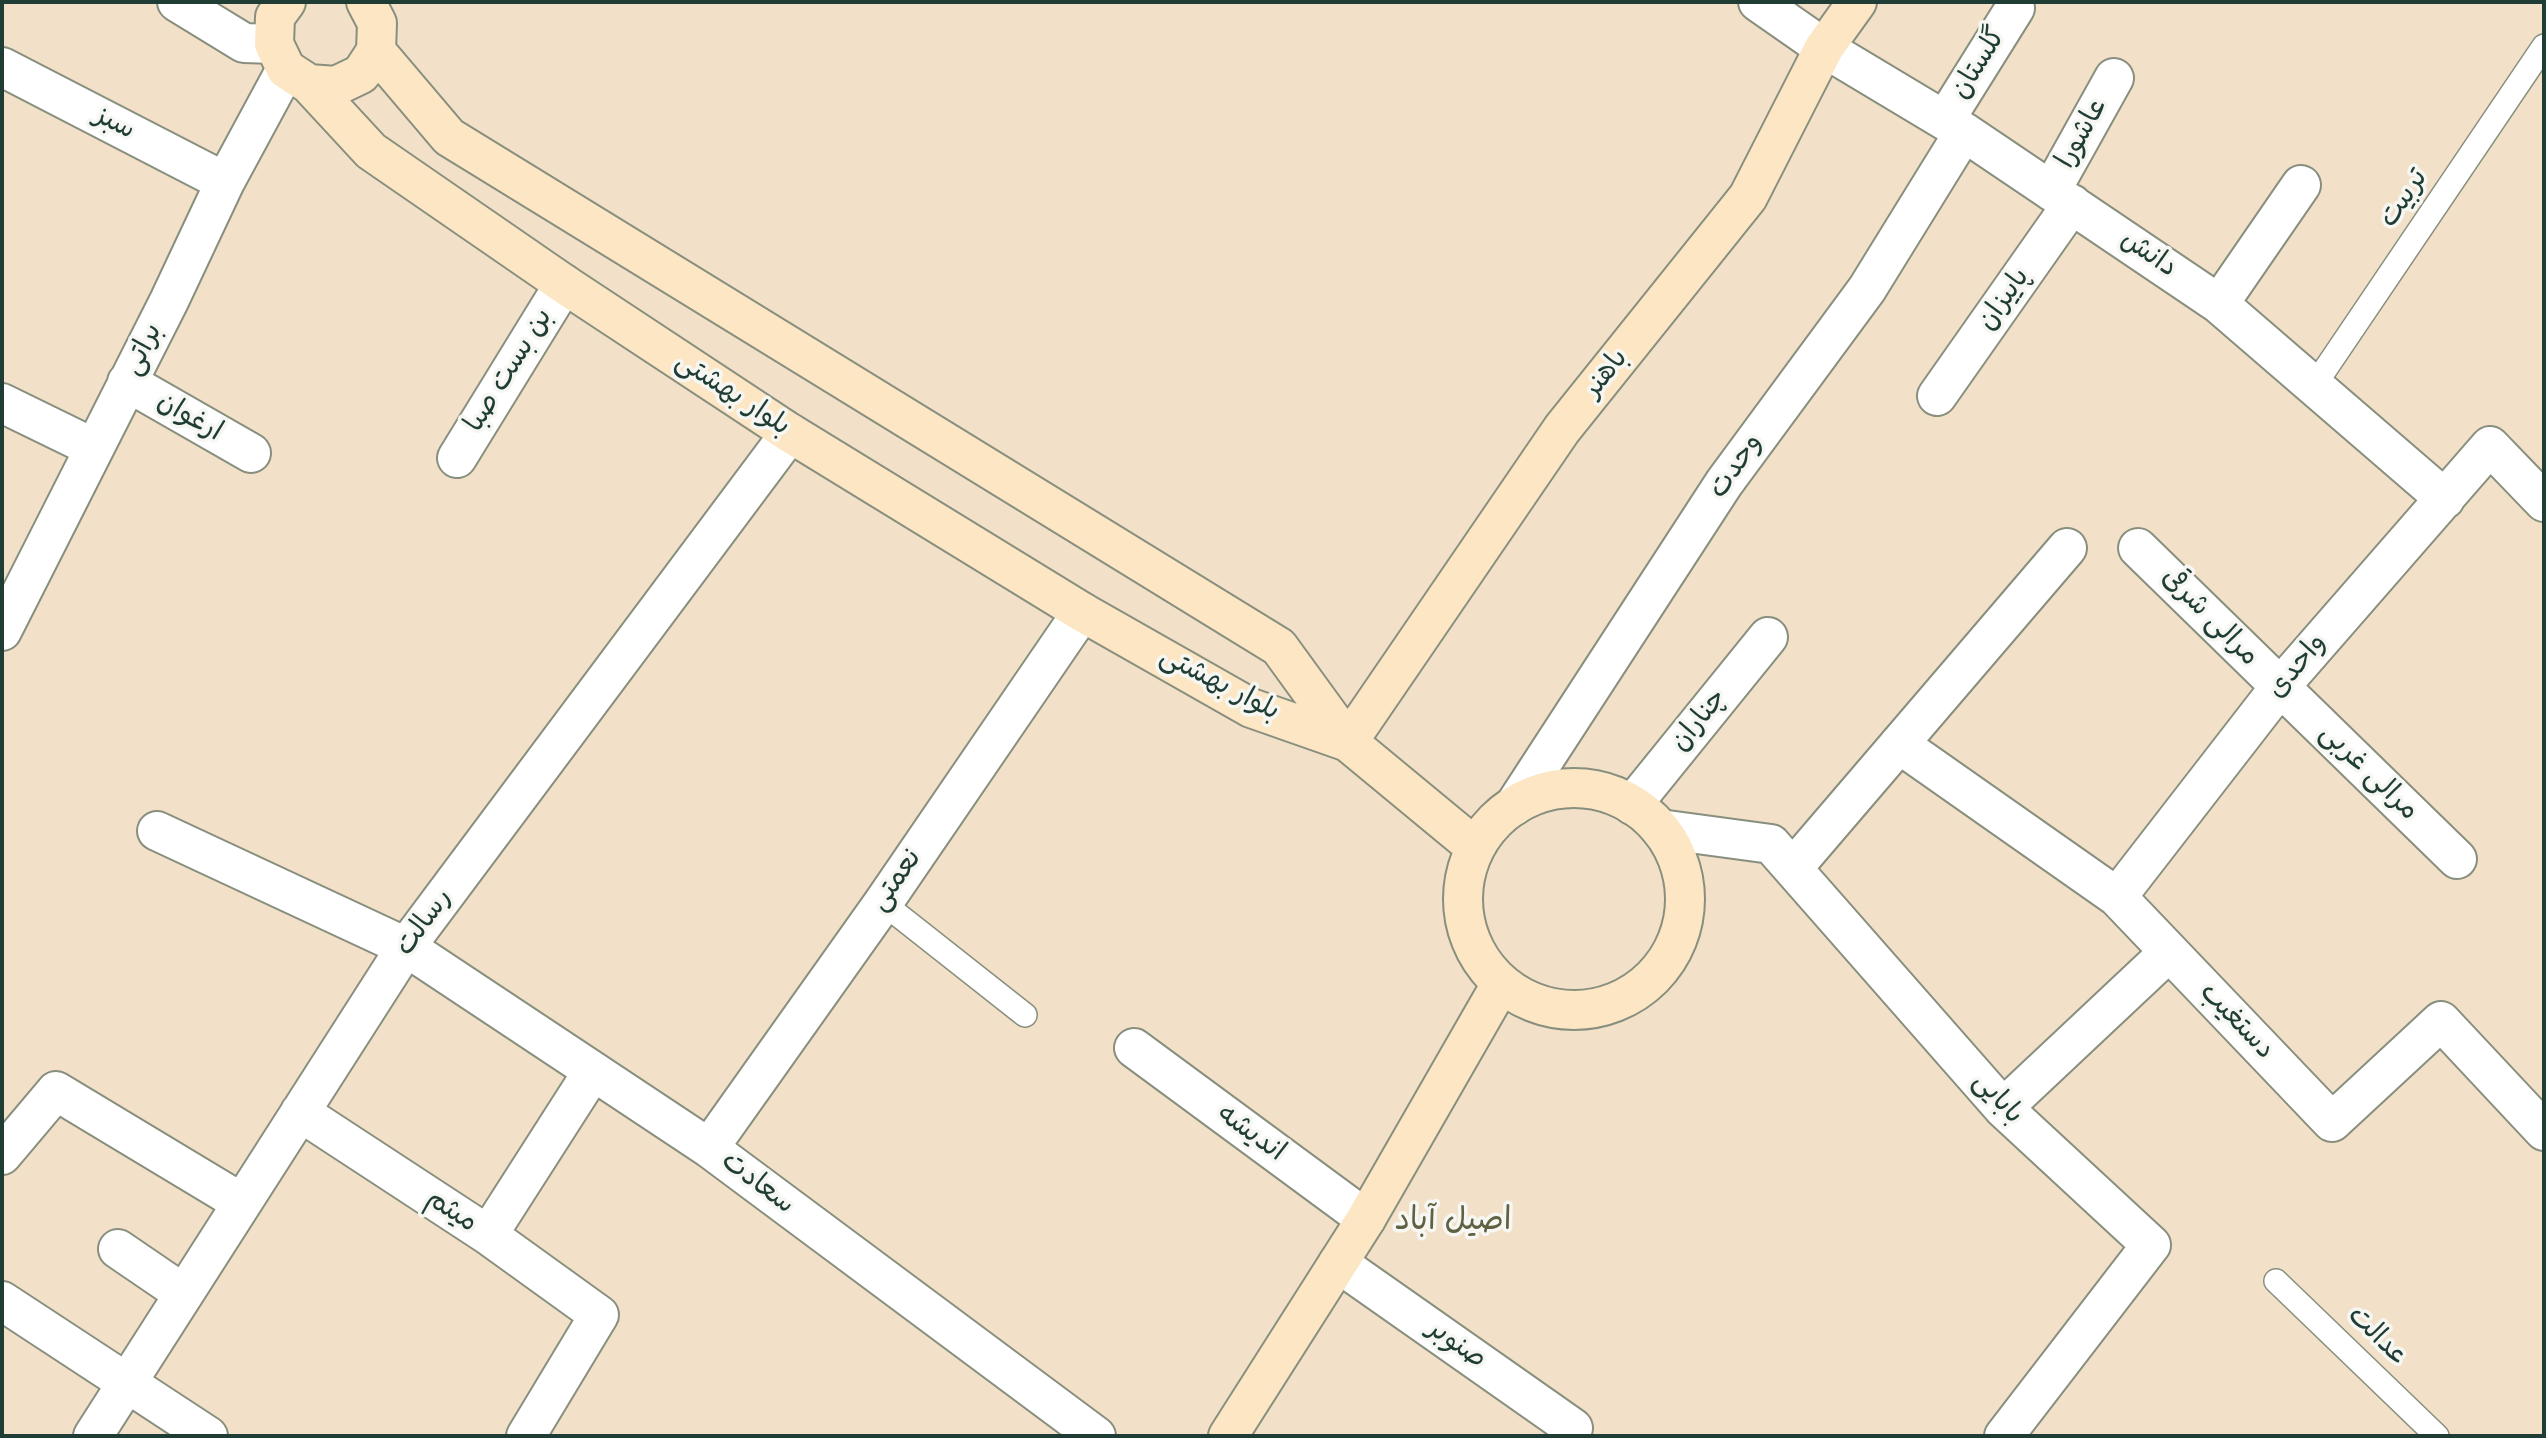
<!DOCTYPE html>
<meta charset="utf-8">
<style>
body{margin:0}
#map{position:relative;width:2546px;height:1438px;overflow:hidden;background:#f2e1c8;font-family:Mynerve,sans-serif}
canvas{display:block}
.frame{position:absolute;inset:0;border:4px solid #1f3d34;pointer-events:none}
</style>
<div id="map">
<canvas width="2546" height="1438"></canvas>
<div class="frame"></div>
</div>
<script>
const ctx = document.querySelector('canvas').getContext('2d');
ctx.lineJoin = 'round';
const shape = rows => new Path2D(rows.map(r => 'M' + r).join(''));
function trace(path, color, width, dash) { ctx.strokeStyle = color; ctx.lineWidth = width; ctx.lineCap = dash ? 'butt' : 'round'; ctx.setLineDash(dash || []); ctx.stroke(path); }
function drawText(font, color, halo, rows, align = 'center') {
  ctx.font = font + ' Mynerve,"Playpen Sans Arabic",sans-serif'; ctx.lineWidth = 7; ctx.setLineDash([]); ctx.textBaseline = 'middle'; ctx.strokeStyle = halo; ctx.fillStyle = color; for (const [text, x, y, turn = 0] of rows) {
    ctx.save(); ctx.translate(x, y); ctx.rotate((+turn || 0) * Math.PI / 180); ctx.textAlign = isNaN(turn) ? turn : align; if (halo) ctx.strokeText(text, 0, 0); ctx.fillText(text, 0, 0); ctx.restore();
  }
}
const lane = shape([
 [2314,386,2544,46],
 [883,903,1025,1015],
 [2276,1281,2437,1436]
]);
const street = shape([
 [177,2,244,43,274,44],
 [1758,2,1824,48,1964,132,2219,304,2445,499],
 [2,67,225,182],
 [1945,120,2015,8],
 [2051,191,2114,78],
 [2219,304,2301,185],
 [127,382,251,453],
 [1937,396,2072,204],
 [2,403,94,448],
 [457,458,564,284],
 [2138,548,2457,859],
 [2,631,169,301,225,182,286,69],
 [1899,744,2117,897,2332,1122,2441,1021,2544,1131],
 [1632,805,1768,637],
 [1514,806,1724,483,1867,289,1964,132],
 [1660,829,1771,844,2003,1108,2151,1245,2004,1436],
 [157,831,406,947,709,1148,1096,1436],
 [1793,868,2067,548],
 [2117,897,2279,688,2490,446,2544,502],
 [1134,1048,1366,1219],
 [2003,1108,2169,952],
 [300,1112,488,1235,599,1315,526,1436],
 [709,1148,883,903,1082,612],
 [2,1155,56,1091,242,1203],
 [488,1235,593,1071],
 [118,1249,184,1294],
 [1338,1263,1573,1428],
 [2,1301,208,1436],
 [93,1436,406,947,790,433]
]);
const secondary = shape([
 [286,2,275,17,274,44,286,69,309,84,336,86,361,74,376,51,377,23,366,2],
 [376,51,449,137,1279,647,1348,742,1475,847],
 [309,84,371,151,564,284,790,433,1082,612,1251,708,1348,742],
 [1348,742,1562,429,1748,197,1824,48,1857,2],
 '1463 899a111 111 0 1 1 222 0a111 111 0 1 1-222 0Z',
 [1228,1436,1366,1219,1501,984]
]);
const streetNames = [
 ["گلستان",1980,64,-58],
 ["سبز",114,124,27],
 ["عاشورا",2083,134,-61],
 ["تربیت",2405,199,-56],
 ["دانش",2148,255,34],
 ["پاییزان",2005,300,-55],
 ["براتی",144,350,-63],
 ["بن بست صبا",510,371,-58],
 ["باهنر",1607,374,-51],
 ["بلوار بهشتی",732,395,33],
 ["ارغوان",189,418,30],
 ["وحدت",1737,467,-55],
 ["مرالی شرقی",2209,618,45],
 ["واحدی",2298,667,-50],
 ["بلوار بهشتی",1219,685,27],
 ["چناران",1700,721,-51],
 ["مرالی غربی",2368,773,44],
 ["نعمتی",897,881,-55],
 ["رسالت",425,923,-54],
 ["دستغیب",2236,1022,46],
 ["بابایی",1997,1099,47],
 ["اندیشه",1250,1134,36],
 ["سعادت",757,1184,37],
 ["میثم",451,1212,33],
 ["عدالت",2377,1337,44],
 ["صنوبر",1456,1345,35]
];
const quarterNames = [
 ["اصیل آباد",1453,1222]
];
trace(lane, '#888f7e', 26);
trace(street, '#888f7e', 42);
trace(secondary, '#888f7e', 42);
trace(lane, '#fff', 23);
trace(street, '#fff', 38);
trace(secondary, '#fce6c4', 38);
drawText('28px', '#1f3d34', '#f6f6f2', streetNames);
drawText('32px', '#5f6142', '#f6f6f2', quarterNames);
</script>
